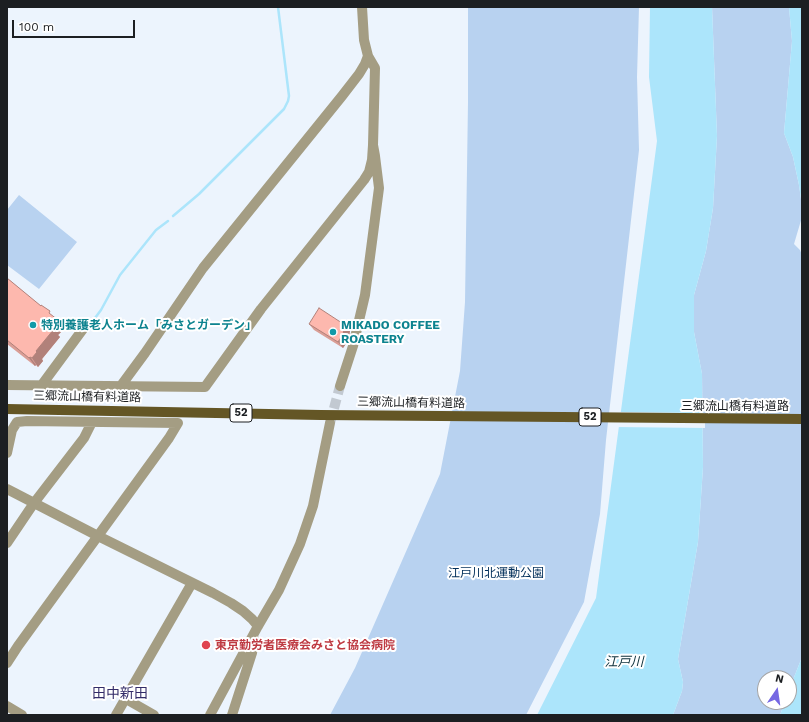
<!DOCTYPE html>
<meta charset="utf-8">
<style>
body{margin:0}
#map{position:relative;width:809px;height:722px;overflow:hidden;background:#ecf4fd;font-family:"Work Sans",sans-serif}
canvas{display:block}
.frame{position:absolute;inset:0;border:8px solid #1c1f22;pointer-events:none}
.north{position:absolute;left:757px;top:670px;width:40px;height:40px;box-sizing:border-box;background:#fff;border:1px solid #a4a5a7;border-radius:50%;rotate:13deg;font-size:11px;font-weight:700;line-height:16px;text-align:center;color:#1c1f22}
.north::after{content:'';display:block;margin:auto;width:14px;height:18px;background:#7668e3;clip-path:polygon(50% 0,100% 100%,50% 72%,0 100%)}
.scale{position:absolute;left:12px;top:20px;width:123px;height:18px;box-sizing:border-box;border:2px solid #1c1f22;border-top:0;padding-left:5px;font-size:12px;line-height:14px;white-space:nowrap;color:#1c1f22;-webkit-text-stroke:3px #fff;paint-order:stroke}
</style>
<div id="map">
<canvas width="809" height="722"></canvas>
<div class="frame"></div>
<div class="north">N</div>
<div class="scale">100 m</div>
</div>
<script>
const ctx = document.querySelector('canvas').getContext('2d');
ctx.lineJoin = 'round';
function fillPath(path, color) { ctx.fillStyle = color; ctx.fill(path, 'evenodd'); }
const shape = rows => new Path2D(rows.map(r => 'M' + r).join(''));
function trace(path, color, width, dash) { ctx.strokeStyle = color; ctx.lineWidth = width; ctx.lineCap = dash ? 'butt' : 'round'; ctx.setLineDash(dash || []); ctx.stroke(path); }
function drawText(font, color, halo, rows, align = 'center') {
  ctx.font = font + ' "Work Sans","Noto Sans JP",sans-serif'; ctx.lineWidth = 4; ctx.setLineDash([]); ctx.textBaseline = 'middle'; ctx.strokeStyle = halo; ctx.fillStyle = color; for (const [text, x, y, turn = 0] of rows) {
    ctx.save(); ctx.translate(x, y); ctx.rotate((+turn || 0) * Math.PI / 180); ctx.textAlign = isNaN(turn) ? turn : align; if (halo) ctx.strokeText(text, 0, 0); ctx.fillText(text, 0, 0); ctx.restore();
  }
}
const green = shape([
 [468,7,639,7,637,77,639,150,606,440,600,514,584,602,526,715,330,715,355,668,440,474,460,371,465,302,468,102],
 [712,7,789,7,792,41,784,133,793,157,799,185,802,206,802,217,794,244,800,250,802,255,802,657,789,690,789,678,765,678,765,702,785,702,780,715,673,715,682,691,683,682,678,659,698,542,703,467,702,374,694,332,694,295,706,251,713,208,717,136],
 [19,195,77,242,39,289,7,265,7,210]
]);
const water = shape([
 [650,7,712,7,717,136,713,208,706,251,694,295,694,332,702,374,703,467,698,542,678,659,683,682,682,691,673,715,537,715,596,598,657,141,649,77],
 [789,7,802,7,802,206,799,185,793,157,784,133,792,41],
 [802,657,802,715,780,715,785,702,789,702,789,690]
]);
const pier = shape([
 [618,412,705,413,705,428,616,427]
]);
const stream = shape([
 [173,216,199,194,284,109,288,101,289,96,278,7],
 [86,330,101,310,120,275,156,230,168,221]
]);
const minorTunnel = shape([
 [330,423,340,386]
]);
const minor = shape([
 [7,385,205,387,261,309,364,180,369,172,372,160,373,145],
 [41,386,83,329],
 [340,386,353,346,365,295,379,188,375,156,373,145,375,68,368,56,364,40,362,7],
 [120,387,145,353,203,268,342,96,359,74,365,64,368,56],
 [7,453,12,430,17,422,27,421,178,423],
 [7,489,98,536,213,593,231,603,243,611,252,619,258,626],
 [7,543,34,503,84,438,92,422],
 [7,663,18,646,169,438,178,423],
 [126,699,154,715],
 [7,706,22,715],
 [116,715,192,583],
 [210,715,258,626,279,590,300,544,313,506,330,423],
 [232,715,252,653,254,639]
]);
const major = shape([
 [7,409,321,415,802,419]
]);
const wall = shape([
 [7,278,53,317,64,329,58,335,60,337,42,359,43,361,38,367,36,365,35,366,7,344],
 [309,324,345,325,350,331,348,341,343,348,314,330]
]);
const shadedWall = shape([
 [58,320,64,329,58,335,60,337,42,359,43,361,38,367,32,358,36,351,52,327],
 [345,325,350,331,348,341,343,348,338,342],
 [30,357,36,365,35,366,29,358]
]);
const building = shape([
 [7,278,41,306,41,305,50,311,49,313,58,320,52,327,54,329,36,351,37,352,32,358,30,357,29,358,7,340,7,278],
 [319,308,345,325,343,334,338,342,309,324,319,308]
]);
const markers = [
 [33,325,4,"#0f9aa8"],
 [333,332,4,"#0f9aa8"],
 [206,645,5,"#e0444e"]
];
const shields = [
 [241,413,22],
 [590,417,22]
];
const shieldNames = [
 ["52",241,413],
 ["52",590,417]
];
const cultureNames = [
 ["特別養護老人ホーム「みさとガーデン」",41,325],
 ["MIKADO COFFEE",341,325],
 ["ROASTERY",341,339]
];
const streetNames = [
 ["三郷流山橋有料道路",87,397,1],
 ["三郷流山橋有料道路",411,403,1],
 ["三郷流山橋有料道路",735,406]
];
const parkNames = [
 ["江戸川北運動公園",496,573]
];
const healthNames = [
 ["東京勤労者医療会みさと協会病院",215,645]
];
const waterNames = [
 ["江戸川",624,662]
];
const quarterNames = [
 ["田中新田",120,694]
];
fillPath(green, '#b8d2f0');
fillPath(water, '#ace5fb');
fillPath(pier, '#ecf4fd');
trace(stream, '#ace5fb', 2.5);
trace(minorTunnel, '#c2c9d1', 10, [10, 5]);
trace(minor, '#a49d83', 10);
trace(major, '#645625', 10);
fillPath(wall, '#da9e96');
fillPath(shadedWall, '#b1817a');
fillPath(building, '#fdb8ae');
trace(building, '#b1817a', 1);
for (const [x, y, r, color] of markers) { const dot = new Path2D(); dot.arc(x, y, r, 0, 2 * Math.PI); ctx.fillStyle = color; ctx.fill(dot); trace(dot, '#fff', 1.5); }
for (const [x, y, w] of shields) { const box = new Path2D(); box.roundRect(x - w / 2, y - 9, w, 18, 3); ctx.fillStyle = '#fff'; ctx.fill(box); trace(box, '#1c1f22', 1); }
drawText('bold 11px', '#1c1f22', null, shieldNames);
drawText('bold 12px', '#0d838f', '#fff', cultureNames, 'left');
drawText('12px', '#1c1f22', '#fff', streetNames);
drawText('12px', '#002e59', '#fff', parkNames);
drawText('bold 12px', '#be3a42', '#fff', healthNames, 'left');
drawText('italic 13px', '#0a2e39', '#fff', waterNames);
drawText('14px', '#332c68', '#fff', quarterNames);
</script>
